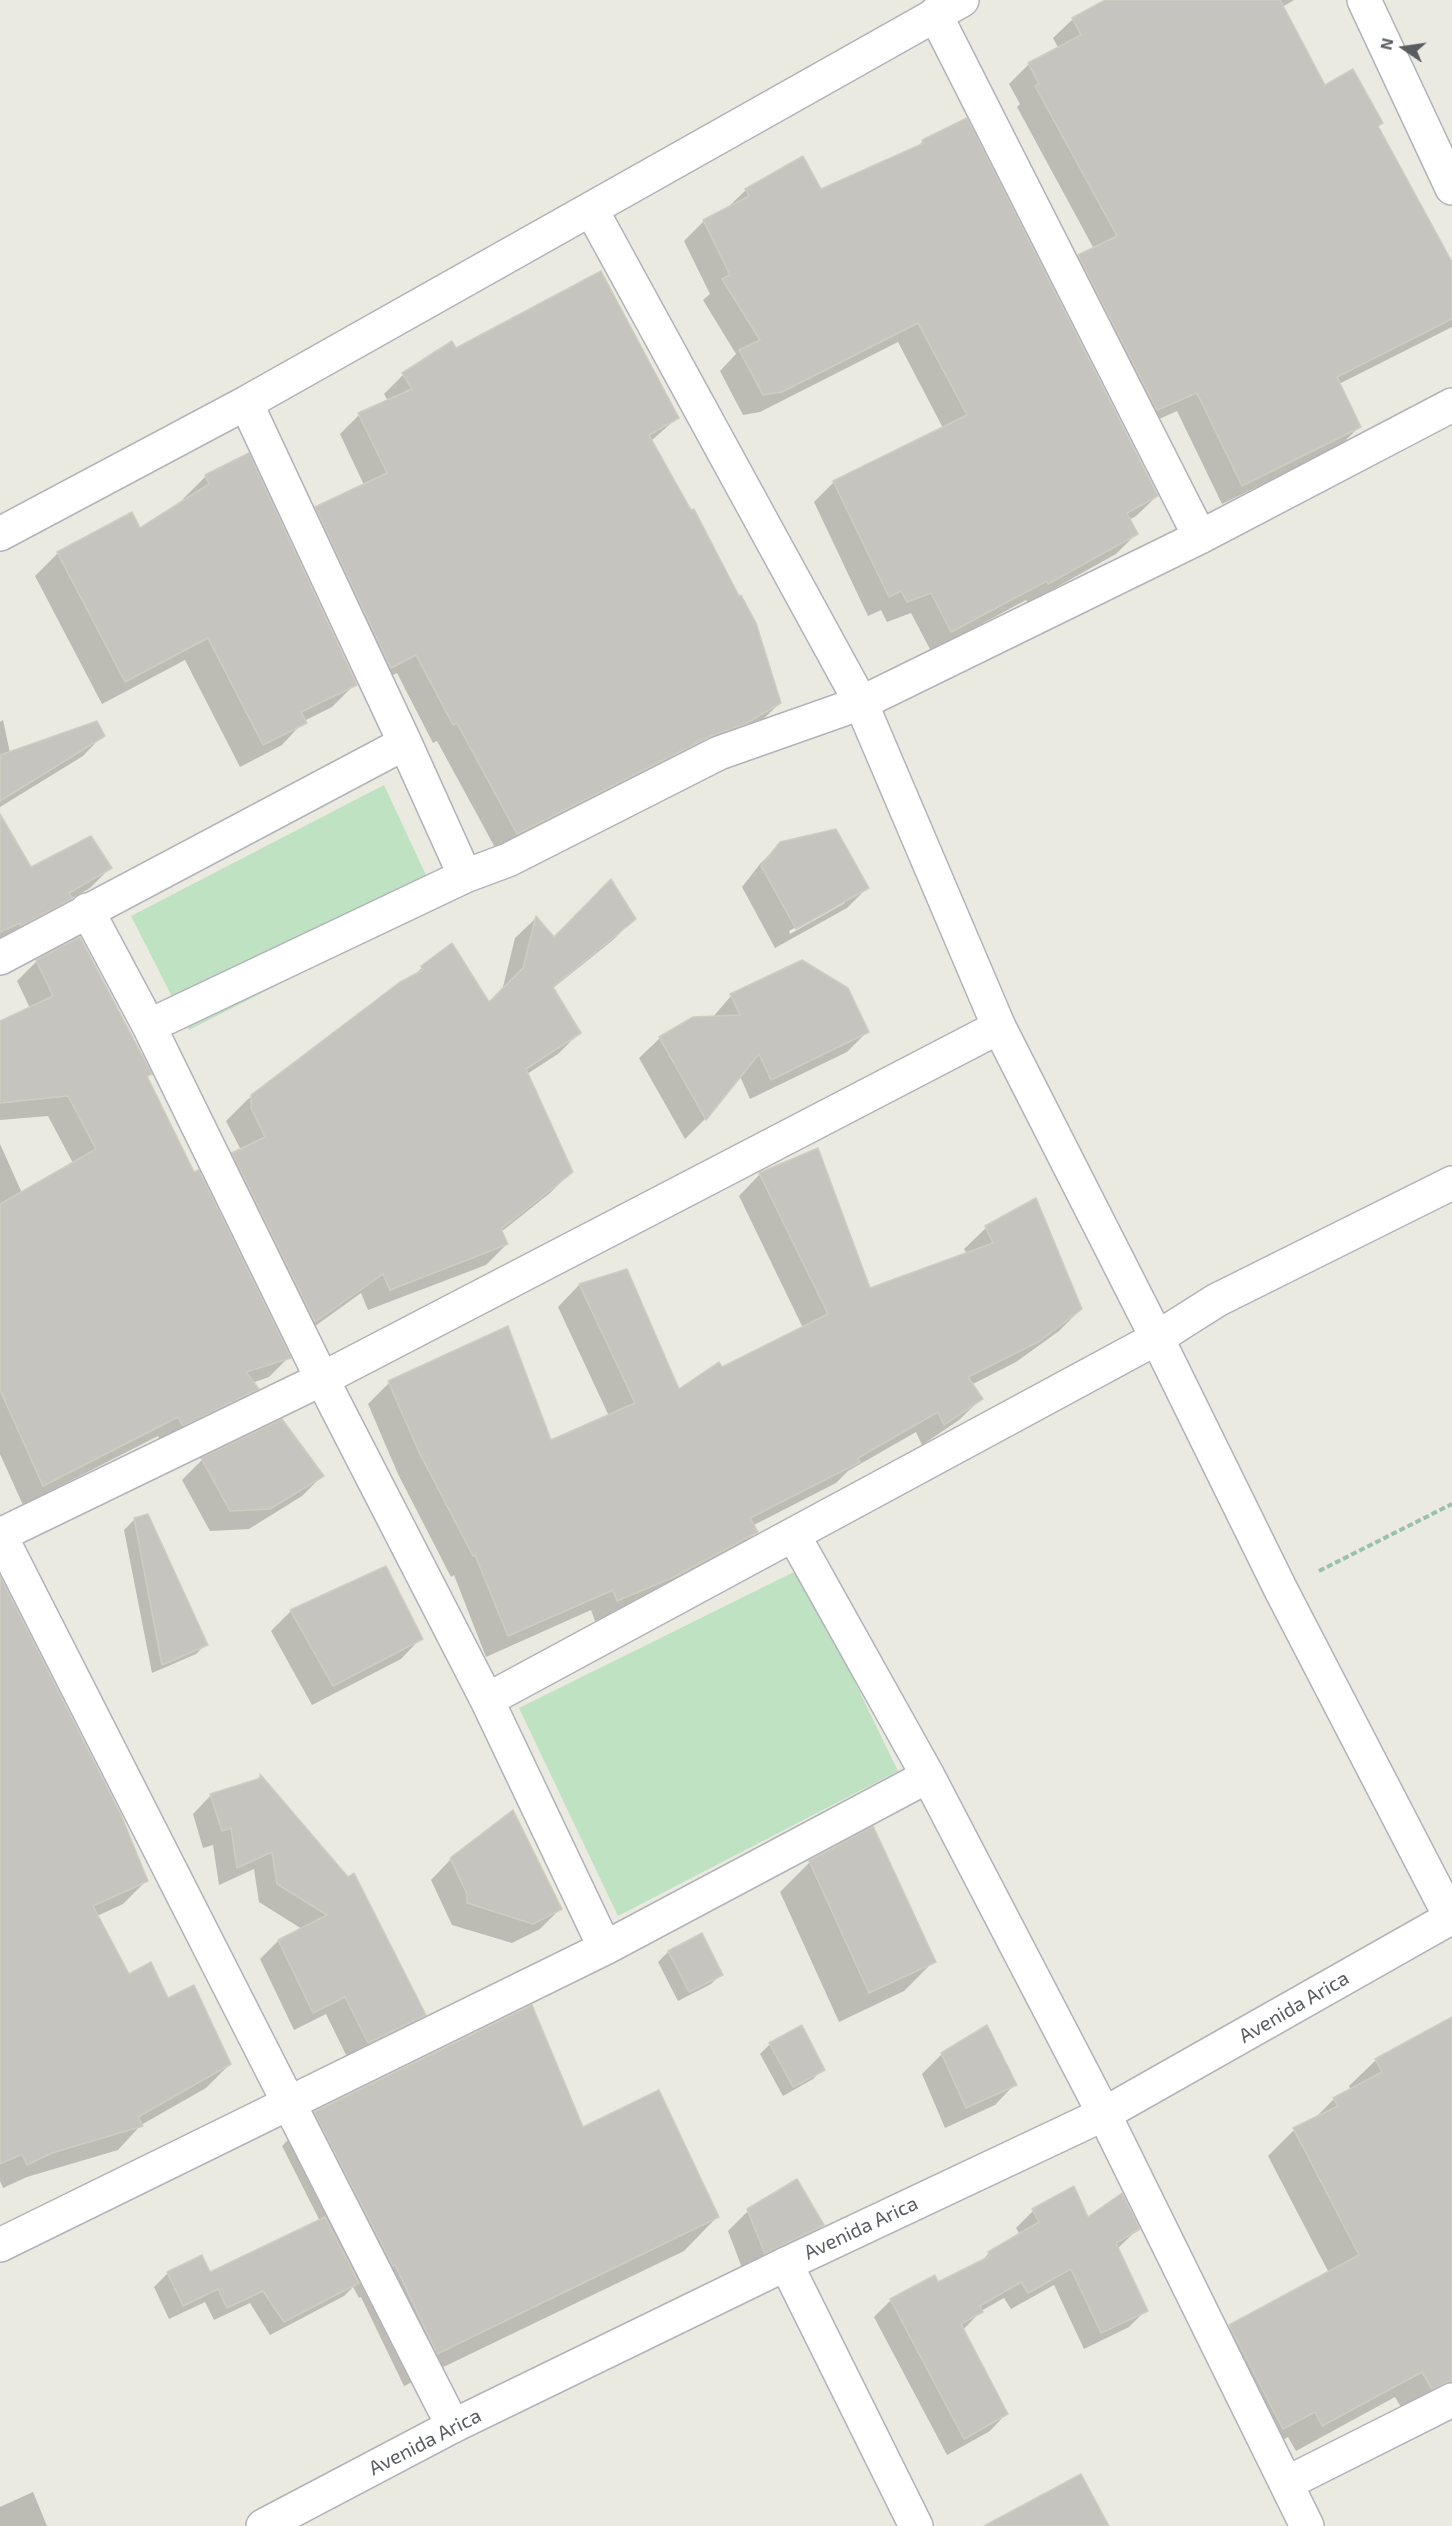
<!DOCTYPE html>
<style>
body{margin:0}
#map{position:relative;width:1452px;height:2526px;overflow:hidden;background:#ebeae1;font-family:"Exo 2",sans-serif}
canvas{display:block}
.north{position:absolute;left:1374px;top:18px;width:60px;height:60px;-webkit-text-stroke:4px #fff;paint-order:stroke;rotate:283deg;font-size:16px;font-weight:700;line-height:24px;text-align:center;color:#595c61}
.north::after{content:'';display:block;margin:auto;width:21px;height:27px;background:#595c61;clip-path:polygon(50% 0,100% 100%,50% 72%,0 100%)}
</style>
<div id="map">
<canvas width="1452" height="2526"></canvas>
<div class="north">N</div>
</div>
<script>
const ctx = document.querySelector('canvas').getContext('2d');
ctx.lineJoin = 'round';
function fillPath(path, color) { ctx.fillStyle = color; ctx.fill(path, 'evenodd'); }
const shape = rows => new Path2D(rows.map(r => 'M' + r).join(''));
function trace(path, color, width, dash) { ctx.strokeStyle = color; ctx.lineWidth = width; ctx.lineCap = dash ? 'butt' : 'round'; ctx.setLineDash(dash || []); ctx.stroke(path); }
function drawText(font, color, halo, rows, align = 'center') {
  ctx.font = font + ' "Exo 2",sans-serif'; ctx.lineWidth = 4.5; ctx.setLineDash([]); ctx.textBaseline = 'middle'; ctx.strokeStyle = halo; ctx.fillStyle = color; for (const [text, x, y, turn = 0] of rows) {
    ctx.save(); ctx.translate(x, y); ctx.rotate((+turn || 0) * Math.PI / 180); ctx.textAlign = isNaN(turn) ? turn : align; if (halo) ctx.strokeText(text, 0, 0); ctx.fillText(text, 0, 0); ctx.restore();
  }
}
const green = shape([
 [384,785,439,903,189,1030,131,916],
 [800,1569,898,1771,618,1916,519,1708]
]);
const shadow = shape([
 [1108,0,1294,0,1282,7,1324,87,1377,127,1452,266,1452,327,1339,384,1360,426,1340,446,1222,504,1177,411,1137,429,1060,276,1079,257,1094,249,1017,107,1020,104,1009,84,1029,64,1059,49,1053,38,1073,19],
 [923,141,1157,496,1136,516,1129,520,1136,534,1116,554,1028,603,1026,600,931,651,911,613,887,622,881,610,868,616,814,502,834,482,943,428,898,342,760,412,743,415,720,371,736,354,703,300,710,294,684,241,704,221,726,209,746,190,821,191,916,148],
 [456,350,677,418,651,441,780,703,760,722,498,853,437,741,433,743,397,673,371,686,297,528,316,508,364,485,340,434,359,415,388,401,384,394,403,375],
 [206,476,355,684,332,707,304,721,282,745,240,767,185,660,102,704,35,576,58,553,140,530,184,502,183,499],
 [3,720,10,753,103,735,83,756,0,807,0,722],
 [0,817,30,869,110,868,90,888,67,901,50,918,0,943],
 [781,843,867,888,847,908,775,948,742,887,760,864],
 [845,900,845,903,790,934,789,931],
 [536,918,553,939,634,919,613,940,552,989,579,1033,558,1054,527,1074,571,1172,550,1193,501,1232,507,1244,486,1265,368,1310,361,1293,293,1342,212,1176,233,1154,241,1150,226,1121,247,1100,400,984,411,978,422,968,489,1004,502,991,515,938],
 [37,961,150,1074,146,1077,289,1357,269,1377,252,1383,257,1389,237,1409,162,1445,158,1436,23,1505,0,1454,0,1144,22,1193,73,1163,48,1116,0,1120,0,1065,30,1008,17,981],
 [731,996,867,1032,847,1052,750,1099,740,1076,705,1119,685,1139,639,1058,660,1038,712,1018],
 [760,1174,869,1290,967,1254,964,1249,986,1228,1081,1309,1059,1331,1016,1362,971,1385,981,1399,959,1420,922,1445,916,1432,848,1471,836,1483,752,1526,756,1532,734,1554,651,1599,595,1621,591,1610,486,1657,454,1575,451,1577,398,1474,368,1404,389,1383,550,1442,609,1416,558,1307,579,1285,626,1271,678,1391,803,1328,739,1196],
 [202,1460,322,1476,302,1496,249,1529,210,1531,182,1480],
 [134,1520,206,1644,196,1654,152,1673,124,1530],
 [0,1580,146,1881,123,1904,97,1916,129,1976,167,2000,230,2064,206,2088,141,2125,118,2150,27,2177,3,2188,0,2181],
 [291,1611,421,1638,401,1659,312,1705,271,1631],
 [260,1776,347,1879,424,2015,406,2033,349,2061,326,2014,294,2030,260,1959,278,1941,302,1929,259,1902,254,1869,219,1885,213,1845,203,1848,193,1814,211,1795,254,1782],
 [451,1859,561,1908,540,1929,512,1943,452,1925,431,1880],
 [810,1862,934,1961,904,1991,839,2022,780,1892],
 [668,1952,721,1974,711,1984,678,2001,658,1962],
 [1452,2019,1452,2388,1405,2414,1395,2397,1296,2451,1288,2437,1257,2454,1204,2353,1230,2327,1329,2273,1268,2156,1294,2130,1314,2119,1334,2099,1351,2090,1349,2086,1376,2060],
 [770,2044,823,2069,813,2079,783,2096,760,2054],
 [942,2054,1015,2084,995,2105,945,2128,922,2074],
 [315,2113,717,2217,684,2251,404,2386,361,2297,359,2298,353,2287,344,2296,270,2335,250,2303,214,2320,205,2302,169,2319,154,2287,168,2273,209,2274,320,2221,282,2146],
 [1074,2188,1088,2219,1138,2229,1117,2249,1146,2310,1129,2327,1084,2349,1054,2285,1011,2309,1004,2298,981,2311,963,2330,1006,2414,990,2431,947,2455,874,2317,891,2300,938,2284,980,2263,989,2253,1020,2235,1016,2228,1033,2211],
 [748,2211,823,2225,802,2245,744,2273,728,2231],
 [33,2492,47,2526,0,2526,0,2507]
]);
const building = shape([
 [1105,0,1280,0,1325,85,1353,69,1383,123,1378,126,1452,262,1452,319,1337,377,1361,427,1242,486,1197,393,1157,410,1078,255,1117,236,1035,86,1039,84,1028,63,1081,35,1072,18,1105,0],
 [967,118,1158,496,1127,513,1138,534,1048,584,1047,581,951,632,931,593,907,602,901,591,889,597,833,481,967,415,918,323,782,392,763,395,739,350,760,340,722,279,730,275,703,220,749,196,745,189,803,156,821,189,924,143,922,140,967,118],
 [601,271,679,418,649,435,691,510,694,509,739,596,741,595,756,623,781,703,745,724,711,736,517,834,457,723,453,725,416,655,391,668,315,507,387,473,358,413,412,389,402,373,452,341,456,348,601,271],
 [249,453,357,685,301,712,307,723,263,745,208,638,125,682,57,552,132,512,140,528,209,484,205,475,249,453],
 [97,721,105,736,0,801,0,755,97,721],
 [0,814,31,867,91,836,112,868,69,893,72,899,21,926,20,923,0,932,0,814],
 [836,829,869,888,796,929,761,866,780,842,836,829],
 [611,879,636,919,553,987,581,1033,526,1069,573,1172,501,1229,508,1244,390,1290,383,1274,315,1322,232,1153,265,1137,251,1108,251,1095,400,982,423,970,421,966,452,943,489,1002,523,968,536,916,554,937,611,879],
 [80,937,152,1074,147,1076,194,1172,199,1170,291,1358,246,1372,259,1389,183,1426,178,1417,43,1486,0,1390,0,1204,96,1149,68,1096,0,1103,0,1021,53,996,36,960,80,937],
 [802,960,848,988,869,1032,771,1080,759,1054,706,1120,659,1037,693,1017,740,1015,730,994,802,960],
 [818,1148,870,1288,993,1243,985,1226,1036,1198,1082,1309,1040,1341,968,1377,983,1399,944,1425,938,1412,858,1458,860,1462,750,1518,758,1532,674,1577,617,1601,613,1590,508,1636,475,1555,473,1556,419,1452,388,1381,508,1326,551,1440,635,1403,579,1284,627,1269,679,1389,719,1362,722,1367,828,1314,759,1173,818,1148],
 [282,1419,324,1476,270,1509,230,1511,201,1458,282,1419],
 [148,1514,208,1645,162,1665,134,1518,148,1514],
 [386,1566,423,1639,333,1686,290,1610,386,1566],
 [0,1576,121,1815,148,1881,93,1906,129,1974,151,1962,168,1998,194,1985,231,2064,138,2117,143,2126,52,2153,27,2165,22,2154,0,2164,0,1576],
 [260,1774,348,1877,354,1873,426,2015,368,2043,345,1997,313,2013,278,1940,327,1915,277,1884,272,1852,237,1868,231,1828,222,1831,210,1794,261,1778,260,1774],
 [513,1810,562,1909,533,1924,467,1903,467,1894,450,1858,513,1810],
 [873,1826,936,1962,869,1993,809,1861,873,1826],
 [702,1933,723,1975,689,1992,668,1951,702,1933],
 [532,2005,583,2127,659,2090,719,2217,437,2354,395,2265,393,2266,314,2112,532,2005],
 [1452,2017,1452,2381,1432,2389,1422,2372,1322,2426,1315,2412,1283,2429,1229,2325,1359,2255,1293,2128,1338,2106,1333,2098,1382,2072,1375,2059,1452,2017],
 [802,2025,825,2070,793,2087,769,2043,802,2025],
 [987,2025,1017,2085,966,2108,941,2053,987,2025],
 [797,2179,824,2225,765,2254,747,2209,797,2179],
 [1074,2186,1088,2217,1122,2193,1140,2229,1116,2243,1148,2311,1101,2333,1071,2269,1028,2293,1021,2282,980,2306,983,2312,961,2324,1008,2414,964,2439,890,2299,935,2275,938,2282,990,2256,988,2252,1039,2222,1032,2209,1074,2186],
 [325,2217,359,2283,284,2322,263,2291,227,2308,218,2289,183,2306,167,2272,202,2255,210,2272,325,2217],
 [1081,2474,1109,2526,984,2526,1081,2474]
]);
const path = shape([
 [1319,1571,1452,1504]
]);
const minor = shape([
 [1364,0,1452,188],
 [935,14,1200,537],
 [591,209,861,703,999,1027,1157,1338,1281,1590,1451,1918],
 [246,403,405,743,465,876],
 [0,534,246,403,962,0],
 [87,910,149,1026,322,1379,487,1700,605,1948],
 [0,958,405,743],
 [149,1026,465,876,508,860,719,753,861,703,1200,537,1452,405],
 [794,1536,928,1776,1104,2114,1307,2526],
 [487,1700,1157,1338,1217,1300,1452,1183],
 [0,2245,605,1948,928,1776],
 [786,2264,916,2526],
 [453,2426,0,1535,322,1379,999,1027],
 [1287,2483,1452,2400]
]);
const tertiary = shape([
 [263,2526,453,2426,786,2264,1104,2114,1452,1917]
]);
const streetNames = [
 ["Avenida Arica",1294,2007,-30],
 ["Avenida Arica",861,2228,-25],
 ["Avenida Arica",425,2442,-27]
];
fillPath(green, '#bee2c2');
fillPath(shadow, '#0003');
fillPath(building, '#c6c4be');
trace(building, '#d0ccc0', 1.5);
trace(minor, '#b2b3b8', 36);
trace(tertiary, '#b2b3b8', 36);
trace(path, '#99c2a8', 4, [6, 3]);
trace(minor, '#fff', 33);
trace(tertiary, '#fff', 33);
drawText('20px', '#595c61', '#fff', streetNames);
</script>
